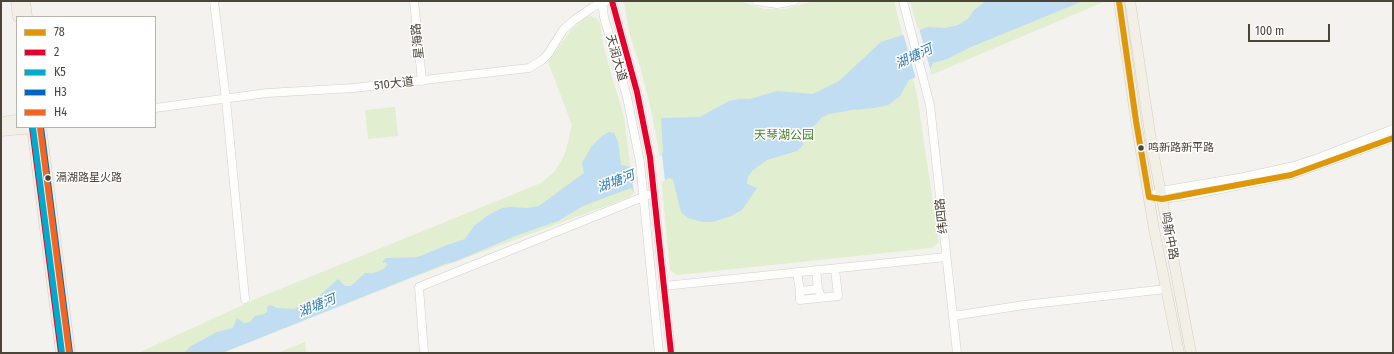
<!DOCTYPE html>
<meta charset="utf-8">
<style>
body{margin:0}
#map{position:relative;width:1394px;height:354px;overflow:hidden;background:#f4f2ee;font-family:"Fira Sans Condensed",sans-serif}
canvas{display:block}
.frame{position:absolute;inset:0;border:2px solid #4b4439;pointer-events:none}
.legend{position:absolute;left:16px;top:16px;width:140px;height:112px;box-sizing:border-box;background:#fff;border:1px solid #b7b4b0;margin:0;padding:5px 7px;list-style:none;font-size:12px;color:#4b4439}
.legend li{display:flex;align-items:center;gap:8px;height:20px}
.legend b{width:20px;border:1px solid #b7b4b0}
.scale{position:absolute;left:1248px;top:24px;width:82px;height:18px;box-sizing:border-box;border:2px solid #4b4439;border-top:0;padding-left:5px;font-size:12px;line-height:14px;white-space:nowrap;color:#4b4439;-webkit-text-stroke:3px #fff;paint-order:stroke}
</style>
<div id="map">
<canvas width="1394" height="354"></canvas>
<div class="frame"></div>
<ul class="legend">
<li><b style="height:5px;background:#dd9709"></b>78</li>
<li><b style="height:5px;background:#e4002b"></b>2</li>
<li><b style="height:5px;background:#00a9ce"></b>K5</li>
<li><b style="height:5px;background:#0065bd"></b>H3</li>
<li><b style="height:5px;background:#f26522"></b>H4</li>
</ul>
<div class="scale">100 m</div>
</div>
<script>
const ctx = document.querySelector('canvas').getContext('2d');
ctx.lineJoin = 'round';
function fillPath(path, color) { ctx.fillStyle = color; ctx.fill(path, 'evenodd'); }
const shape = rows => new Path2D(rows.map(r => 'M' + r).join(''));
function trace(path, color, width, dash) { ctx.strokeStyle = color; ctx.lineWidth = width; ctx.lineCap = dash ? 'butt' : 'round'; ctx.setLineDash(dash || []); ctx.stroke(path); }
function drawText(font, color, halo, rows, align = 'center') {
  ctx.font = font + ' "Fira Sans Condensed","Noto Sans SC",sans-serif'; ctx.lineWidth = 3; ctx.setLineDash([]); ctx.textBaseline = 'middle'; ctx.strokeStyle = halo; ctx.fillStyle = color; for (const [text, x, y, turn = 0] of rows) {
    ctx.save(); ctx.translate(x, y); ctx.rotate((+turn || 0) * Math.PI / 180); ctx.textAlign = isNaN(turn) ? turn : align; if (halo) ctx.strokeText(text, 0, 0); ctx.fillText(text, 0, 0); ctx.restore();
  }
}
const green = shape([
 [625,1,740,1,764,9,786,9,814,1,894,1,917,95,939,242,932,248,677,275,670,270,658,146,651,110,641,70,629,31,624,3],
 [910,1,1106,1,931,75],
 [591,16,597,19,600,23,604,49,624,117,634,193,630,197,409,279,223,353,138,353,258,298,541,183,555,171,565,154,572,125,548,62,571,30,586,17],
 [395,107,398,136,368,139,365,110],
 [305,342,306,353,277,353]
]);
const water = shape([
 [986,1,1000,1,1004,2,1005,1,1083,1,971,47,947,59,933,63,929,72,909,80,900,96,888,105,874,108,852,110,829,114,821,118,816,124,807,131,803,138,803,145,797,151,767,160,753,170,748,177,747,184,757,188,742,210,731,216,713,222,703,222,688,218,681,212,673,180,670,178,667,179,665,181,634,193,631,188,583,206,558,221,515,236,454,262,445,264,222,353,162,353,185,352,191,346,217,332,233,328,237,318,244,323,250,322,255,316,264,314,267,312,267,307,270,305,277,308,294,309,318,297,338,279,345,286,351,286,365,273,374,273,384,269,387,265,386,262,383,263,383,261,386,258,418,257,447,245,465,239,474,226,487,216,502,208,510,207,527,208,539,206,584,173,582,163,592,146,602,136,609,132,614,133,618,142,621,165,630,167,662,155,663,151,661,118,700,117,729,101,739,99,750,99,777,91,813,94,839,81,881,42,928,27,945,28,958,25,968,19,974,10]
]);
const pier = shape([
 [919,28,931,72,916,79,903,33],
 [662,155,665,181,634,193,630,167]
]);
const minor = shape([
 [214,1,226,100,245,299],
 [414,1,422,81],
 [602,1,604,17,627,97,640,162,659,353],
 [612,1,637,92,650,157,671,353],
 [757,1,777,4,794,1],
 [903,1,930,105,957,353],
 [155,108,267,93,354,88,529,68,542,60,548,54,563,30,573,21,593,7,606,1],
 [1149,197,1161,191,1244,177,1294,166,1321,157,1393,129],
 [1158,198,1162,199,1191,195,1291,175,1393,138],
 [816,270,818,289,820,294],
 [797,272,800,291,818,289],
 [664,286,946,257],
 [800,291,800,300,838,296,835,269],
 [953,316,1024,305,1166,289],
 [424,353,419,287,648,195]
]);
const major = shape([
 [16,1,18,17],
 [25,1,27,17],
 [1119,1,1136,121,1154,229,1179,353],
 [1130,1,1152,146,1191,353],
 [1,122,17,120],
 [32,127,61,353],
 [41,127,70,353],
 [1,131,32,128,34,127]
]);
const bus1 = shape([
 [1119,1,1136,121,1149,197,1162,199,1291,175,1393,138]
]);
const bus2 = shape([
 [612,1,637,92,650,157,671,353],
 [32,127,61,353]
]);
const bus3 = shape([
 [33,128,62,353]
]);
const bus4 = shape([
 [41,127,70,353]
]);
const bus5 = shape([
 [40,127,69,352]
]);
const markers = [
 [1141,148,3.5,"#4b4439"],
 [48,178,3.5,"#4b4439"]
];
const busNames = [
 ["鸣新路新平路",1148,148],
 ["滆湖路星火路",56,178]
];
const streetNames = [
 ["星海路",418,41,-96],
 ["天润大道",616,58,74],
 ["510大道",394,84,-6],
 ["纬四路",942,216,-96],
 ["鸣新中路",1169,236,79]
];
const parkNames = [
 ["天琴湖公园",784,136]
];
const waterNames = [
 ["湖塘河",914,57,-25],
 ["湖塘河",616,182,-21],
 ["湖塘河",317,306,-22]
];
fillPath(green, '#e1eecf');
fillPath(water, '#c0ddf1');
fillPath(pier, '#f4f2ee');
trace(minor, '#d2d0cb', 9);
trace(major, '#d6cebb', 11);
trace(minor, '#fdfdfc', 8);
trace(major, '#f2efe6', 10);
trace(bus1, '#dd9709', 6);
trace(bus2, '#e4002b', 6);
trace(bus3, '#00a9ce', 6);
trace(bus4, '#0065bd', 6);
trace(bus5, '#f26522', 6);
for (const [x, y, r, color] of markers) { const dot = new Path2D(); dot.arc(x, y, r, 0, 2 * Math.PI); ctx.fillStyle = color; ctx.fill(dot); trace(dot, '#fff', 1.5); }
drawText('11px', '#4b4439', '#fff', busNames, 'left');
drawText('12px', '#4b4439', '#fff', streetNames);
drawText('12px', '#4a7f2a', '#fff', parkNames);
drawText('italic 13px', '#2e7ab2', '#fff', waterNames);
</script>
